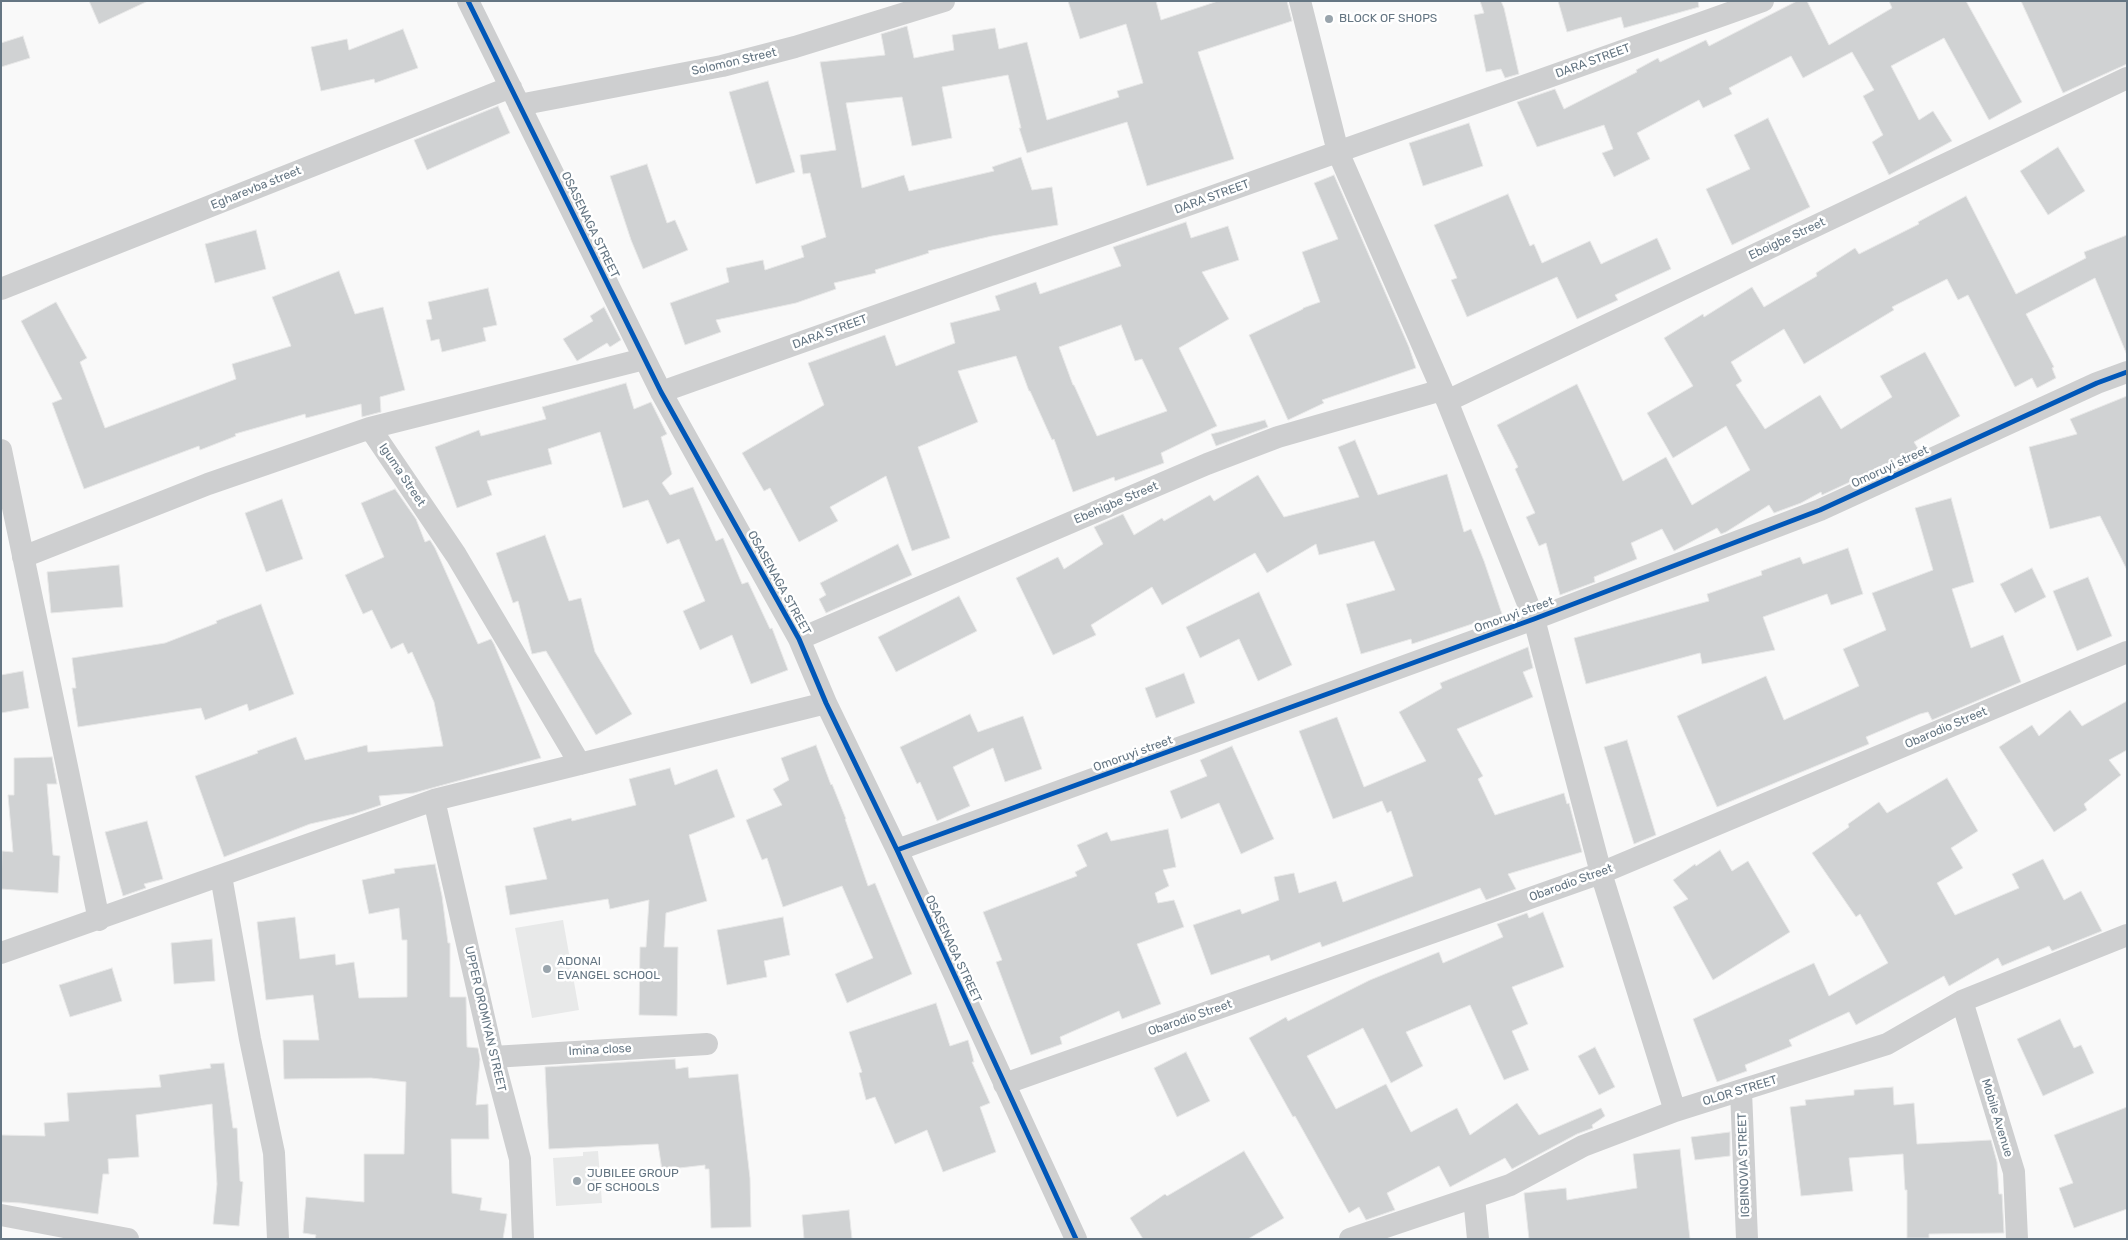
<!DOCTYPE html>
<style>
body{margin:0}
#map{position:relative;width:2128px;height:1240px;overflow:hidden;background:#f9f9f9;font-family:Rubik,sans-serif}
canvas{display:block}
.frame{position:absolute;inset:0;border:2px solid #657683;pointer-events:none}
</style>
<div id="map">
<canvas width="2128" height="1240"></canvas>
<div class="frame"></div>
</div>
<script>
const ctx = document.querySelector('canvas').getContext('2d');
ctx.lineJoin = 'round';
function fillPath(path, color) { ctx.fillStyle = color; ctx.fill(path, 'evenodd'); }
const shape = rows => new Path2D(rows.map(r => 'M' + r).join(''));
function trace(path, color, width, dash) { ctx.strokeStyle = color; ctx.lineWidth = width; ctx.lineCap = dash ? 'butt' : 'round'; ctx.setLineDash(dash || []); ctx.stroke(path); }
function drawText(font, color, halo, rows, align = 'center') {
  ctx.font = font + ' Rubik,sans-serif'; ctx.lineWidth = 5; ctx.setLineDash([]); ctx.textBaseline = 'middle'; ctx.strokeStyle = halo; ctx.fillStyle = color; for (const [text, x, y, turn = 0] of rows) {
    ctx.save(); ctx.translate(x, y); ctx.rotate((+turn || 0) * Math.PI / 180); ctx.textAlign = isNaN(turn) ? turn : align; if (halo) ctx.strokeText(text, 0, 0); ctx.fillText(text, 0, 0); ctx.restore();
  }
}
const built = shape([
 [563,920,579,1010,532,1018,515,928],
 [598,1151,602,1203,556,1206,553,1158,583,1156,583,1152]
]);
const building = shape([
 [89,1,148,1,99,24,89,1],
 [1068,1,1156,1,1161,20,1218,1,1287,1,1292,21,1198,52,1234,159,1147,186,1127,122,1027,153,1019,128,1021,128,1008,75,942,87,952,138,912,146,902,97,846,103,862,188,904,175,909,191,994,171,992,167,1021,157,1032,190,1052,187,1058,225,992,236,928,251,929,253,875,270,876,273,834,283,836,289,796,303,716,320,721,332,685,345,670,303,729,282,726,268,763,260,765,270,804,257,801,246,826,237,810,173,803,174,800,155,836,150,820,62,885,55,881,34,907,26,914,58,954,50,952,35,995,28,999,49,1027,42,1047,120,1119,97,1117,91,1143,83,1126,24,1080,39,1068,1],
 [1480,1,1501,1,1504,8,1519,74,1505,78,1501,69,1486,72,1474,15,1484,13,1480,1],
 [1558,1,1698,1,1699,7,1624,28,1621,17,1567,32,1558,1],
 [1797,1,1807,1,1829,45,1892,8,1889,1,1966,1,2022,102,1989,120,1944,38,1891,66,1919,120,1933,111,1952,141,1889,175,1872,142,1883,135,1863,96,1874,90,1852,52,1803,78,1791,56,1729,88,1732,94,1703,108,1699,100,1637,133,1650,159,1614,177,1602,153,1613,149,1604,125,1537,147,1517,102,1555,89,1564,109,1637,72,1636,70,1658,58,1660,62,1706,40,1709,46,1797,1],
 [2021,1,2127,1,2127,64,2063,93,2021,1],
 [403,29,418,68,375,83,374,79,321,91,311,47,347,39,349,50,403,29],
 [23,36,30,58,1,67,1,43,23,36],
 [768,81,795,172,756,184,729,92,768,81],
 [498,106,510,133,427,170,414,140,498,106],
 [1768,118,1810,207,1732,245,1706,189,1750,169,1734,135,1768,118],
 [1469,123,1483,166,1423,186,1409,143,1469,123],
 [2058,147,2085,191,2048,215,2020,171,2058,147],
 [647,164,667,223,675,220,688,250,643,269,631,240,610,176,647,164],
 [1334,175,1409,347,1416,368,1322,400,1324,403,1288,420,1249,335,1303,309,1303,308,1320,302,1302,252,1338,239,1314,183,1334,175],
 [1508,194,1530,246,1534,244,1542,263,1590,241,1601,264,1657,238,1671,269,1615,295,1618,300,1577,319,1557,277,1467,317,1451,280,1457,278,1434,225,1508,194],
 [1966,196,2016,294,2086,258,2084,252,2127,235,2127,355,2095,278,2026,314,2054,367,2052,368,2056,378,2037,388,2032,378,2015,387,1968,295,1958,300,1947,279,1892,307,1894,310,1804,364,1784,329,1731,362,1742,381,1736,385,1765,429,1820,395,1841,429,1892,397,1880,376,1925,352,1960,416,1914,442,1919,450,1822,495,1821,492,1801,503,1774,513,1769,505,1726,532,1721,534,1717,528,1674,551,1662,529,1631,543,1637,559,1594,577,1595,582,1560,595,1546,543,1539,546,1526,517,1535,513,1515,469,1518,467,1497,425,1577,384,1623,481,1666,457,1692,505,1750,470,1726,426,1673,458,1647,413,1693,386,1664,338,1703,314,1704,317,1752,287,1764,307,1817,276,1816,273,1855,248,1859,254,1919,224,1918,222,1966,196],
 [1186,222,1191,238,1228,226,1239,260,1202,272,1229,319,1179,348,1217,426,1161,453,1164,463,1115,481,1114,477,1073,492,1054,439,1052,440,1030,391,1029,391,1016,356,958,371,978,422,918,447,950,538,912,551,886,476,830,507,838,521,799,542,770,488,764,491,742,453,824,405,808,363,885,335,896,366,955,343,950,323,1000,310,995,296,1036,282,1040,294,1121,266,1113,247,1186,222],
 [1121,325,1135,361,1142,359,1167,411,1097,436,1074,385,1073,385,1059,347,1121,325],
 [256,230,266,269,215,283,205,244,256,230],
 [339,271,355,314,383,307,405,390,380,397,381,412,362,417,361,404,306,418,305,414,235,434,236,436,200,450,199,446,84,489,52,403,62,399,21,321,56,302,87,358,80,362,105,428,236,379,232,364,291,346,272,297,339,271],
 [488,288,497,325,483,328,486,341,442,352,439,339,431,341,426,320,432,319,428,302,488,288],
 [604,307,621,340,610,347,607,343,577,361,563,339,593,321,590,316,604,307],
 [626,383,634,409,651,402,667,434,661,437,672,474,662,483,670,495,693,487,716,541,723,538,742,584,748,582,770,629,772,628,788,670,751,684,732,635,700,650,683,611,705,601,679,539,667,544,648,500,623,508,600,432,548,449,552,464,487,481,492,495,457,508,435,447,479,430,481,436,546,419,542,407,626,383],
 [2127,396,2127,570,2100,516,2050,529,2029,447,2077,434,2070,419,2127,396],
 [1265,420,1268,427,1216,446,1211,434,1265,420],
 [1355,440,1378,495,1447,474,1464,532,1471,529,1484,561,1502,614,1412,644,1411,639,1361,654,1346,604,1395,590,1374,541,1319,555,1316,544,1267,573,1255,553,1162,605,1152,587,1091,625,1096,635,1053,655,1016,578,1058,557,1064,569,1103,544,1094,527,1123,514,1134,535,1162,518,1164,521,1210,495,1214,501,1258,475,1284,517,1359,497,1338,447,1355,440],
 [395,489,416,519,425,542,430,540,435,548,478,644,491,639,494,644,541,758,414,793,379,796,381,805,354,814,310,824,224,857,195,776,258,753,257,751,296,737,305,760,367,745,368,752,443,746,434,702,412,652,408,654,403,643,391,649,372,610,363,614,345,575,384,557,361,503,395,489],
 [1951,498,1974,582,1952,589,1971,648,2003,635,2021,682,1932,720,1928,712,1920,714,1866,737,1869,744,1717,807,1677,716,1766,676,1784,720,1859,686,1843,649,1886,630,1872,593,1933,570,1915,508,1951,498],
 [282,499,303,559,266,572,245,513,282,499],
 [545,535,569,601,581,598,595,652,632,714,596,735,546,651,532,654,518,601,513,603,496,553,545,535],
 [898,544,912,575,826,613,819,599,826,595,820,583,898,544],
 [1848,548,1863,594,1831,605,1827,594,1763,617,1775,650,1702,664,1700,653,1586,684,1574,638,1709,601,1707,594,1762,575,1761,571,1800,557,1803,564,1848,548],
 [119,565,123,607,51,613,47,572,119,565],
 [2032,568,2046,597,2015,613,2000,584,2032,568],
 [2088,577,2112,636,2077,651,2053,591,2088,577],
 [1259,592,1292,665,1258,681,1239,639,1200,658,1186,627,1259,592],
 [959,596,977,631,896,672,878,637,959,596],
 [261,604,294,694,249,711,247,704,205,720,201,708,78,727,72,688,76,688,72,658,165,643,217,623,216,621,261,604],
 [1528,647,1533,668,1523,672,1533,697,1457,729,1483,776,1478,779,1495,815,1564,793,1567,804,1569,803,1582,852,1508,874,1516,889,1486,900,1480,888,1322,947,1320,942,1271,961,1269,955,1211,975,1193,925,1240,909,1242,914,1279,900,1274,877,1294,873,1299,893,1336,881,1343,902,1413,876,1391,811,1387,813,1382,801,1333,819,1299,731,1337,717,1364,787,1426,761,1399,712,1442,688,1440,683,1528,647],
 [23,671,29,708,1,713,1,675,23,671],
 [1184,673,1195,703,1156,718,1145,688,1184,673],
 [2127,701,2127,750,2109,760,2121,775,2084,804,2087,810,2054,832,1999,747,2032,725,2039,736,2070,710,2082,726,2127,701],
 [970,714,978,732,1023,716,1042,769,1005,782,993,748,953,767,970,806,937,821,920,782,917,784,900,747,970,714],
 [1627,740,1656,835,1634,844,1604,747,1627,740],
 [816,745,831,785,832,784,846,819,845,819,868,886,875,883,912,974,847,1003,835,974,873,958,842,886,783,907,767,858,762,860,746,820,782,805,773,789,789,780,781,758,816,745],
 [1232,746,1274,839,1241,854,1219,803,1181,819,1170,791,1207,776,1200,760,1232,746],
 [52,757,57,784,47,784,53,855,60,856,58,893,1,889,2,851,13,852,8,795,14,795,14,758,52,757],
 [670,768,675,785,717,769,735,817,689,835,707,901,666,913,664,947,678,947,677,1016,639,1015,640,947,646,947,649,900,610,909,608,899,510,915,505,886,547,879,533,828,571,818,572,821,636,805,629,779,670,768],
 [1947,778,1978,831,1951,848,1963,868,1937,883,1955,915,2019,888,2012,874,2043,859,2064,900,2081,891,2102,931,2052,951,2049,946,2002,966,1998,958,1949,986,1944,976,1856,1025,1849,1012,1789,1040,1792,1046,1745,1065,1747,1071,1717,1082,1693,1019,1814,963,1829,996,1888,963,1860,914,1856,917,1812,853,1849,827,1848,824,1879,802,1887,813,1947,778],
 [147,821,163,879,144,884,146,888,123,896,105,832,147,821],
 [1168,829,1176,867,1163,870,1169,886,1155,893,1158,903,1174,900,1184,927,1137,944,1161,1004,1122,1019,1119,1011,1060,1037,1062,1044,1031,1055,996,962,1002,960,983,912,1077,876,1075,872,1087,866,1077,845,1107,832,1111,841,1168,829],
 [1720,850,1732,871,1748,861,1790,932,1713,980,1673,907,1688,899,1673,880,1695,864,1696,866,1720,850],
 [435,864,442,896,448,943,450,943,450,997,466,997,467,1047,478,1048,480,1059,476,1105,488,1104,489,1139,451,1139,452,1193,482,1198,480,1210,507,1214,503,1239,315,1239,316,1235,303,1233,306,1197,364,1202,364,1154,404,1154,406,1082,371,1078,284,1079,283,1040,319,1040,313,995,266,1000,257,922,295,917,300,959,335,954,336,965,354,962,359,998,407,997,407,940,402,940,399,908,369,914,362,880,395,873,394,869,435,864],
 [1543,912,1564,967,1512,987,1528,1024,1512,1031,1529,1070,1504,1080,1470,1005,1406,1032,1423,1066,1391,1083,1363,1028,1307,1056,1336,1109,1386,1084,1411,1132,1457,1108,1470,1135,1517,1103,1539,1135,1601,1108,1605,1116,1592,1125,1593,1128,1577,1134,1512,1169,1505,1158,1450,1187,1439,1166,1387,1193,1395,1210,1366,1220,1359,1207,1349,1213,1295,1116,1293,1117,1249,1038,1286,1017,1288,1021,1370,980,1439,952,1443,963,1503,937,1497,924,1527,913,1529,918,1543,912],
 [783,917,790,955,764,961,767,977,727,985,717,930,783,917],
 [212,939,215,981,174,984,171,943,212,939],
 [112,968,122,1001,70,1017,59,985,112,968],
 [936,1003,950,1046,968,1040,974,1062,972,1062,990,1103,980,1107,996,1152,943,1172,927,1130,895,1144,875,1097,866,1100,859,1073,862,1072,849,1032,936,1003],
 [2060,1019,2074,1048,2081,1045,2094,1073,2043,1096,2017,1039,2060,1019],
 [1595,1047,1615,1087,1599,1095,1578,1056,1595,1047],
 [1186,1052,1210,1101,1177,1117,1154,1068,1186,1052],
 [675,1059,676,1069,688,1067,689,1078,738,1074,750,1178,751,1227,711,1228,709,1169,705,1169,705,1165,662,1170,658,1144,549,1149,545,1067,675,1059],
 [224,1063,233,1128,237,1128,240,1181,243,1182,239,1226,213,1224,217,1184,212,1104,136,1115,139,1157,108,1159,109,1174,103,1174,98,1214,21,1203,1,1202,1,1135,45,1136,44,1123,69,1121,67,1093,161,1087,159,1075,211,1068,210,1064,224,1063],
 [1893,1087,1894,1105,1914,1103,1917,1144,1991,1140,1997,1162,1999,1194,2002,1194,2004,1233,1929,1234,1929,1238,1907,1238,1907,1190,1905,1190,1903,1154,1849,1158,1853,1191,1801,1196,1790,1107,1806,1105,1805,1100,1854,1095,1854,1090,1893,1087],
 [2127,1107,2127,1209,2074,1228,2059,1188,2073,1183,2054,1135,2127,1107],
 [1730,1132,1730,1156,1695,1160,1691,1137,1730,1132],
 [1680,1149,1690,1239,1529,1239,1524,1193,1566,1188,1567,1200,1637,1188,1633,1154,1680,1149],
 [1244,1151,1284,1218,1248,1239,1143,1239,1130,1218,1165,1194,1167,1196,1244,1151],
 [849,1210,852,1239,804,1239,802,1215,849,1210]
]);
const minor = shape([
 [468,1,661,392,799,639,826,703,897,850,1076,1239],
 [1300,1,1338,152,1447,401,1534,619,1601,873,1675,1111],
 [519,105,722,66,795,47,944,1],
 [1,289,511,87],
 [661,392,1763,1],
 [1447,401,2127,78],
 [370,428,456,555,580,764],
 [1,450,99,920],
 [23,557,208,484,370,428,644,359],
 [799,639,1207,464,1278,437,1442,390],
 [434,800,493,1057,520,1159,523,1239],
 [897,850,1534,619,1820,510,2097,383,2127,372],
 [221,876,250,1039,274,1153,278,1239],
 [1,953,434,800,826,703],
 [1962,1001,2014,1172,2017,1239],
 [493,1057,707,1044],
 [1004,1084,1601,873,2127,652],
 [1741,1091,1747,1239],
 [1474,1197,1478,1239],
 [1,1215,128,1239],
 [1350,1239,1510,1185,1583,1146,1675,1111,1887,1044,1962,1001,2127,935]
]);
const cycleway = shape([
 [468,1,661,392,799,639,826,703,897,850,1076,1239],
 [897,850,1534,619,1820,510,2097,383,2127,372]
]);
const markers = [
 [1329,19,5,"#99a4ac"],
 [547,969,5,"#99a4ac"],
 [577,1181,5,"#99a4ac"]
];
const poiNames = [
 ["BLOCK OF SHOPS",1339,19],
 ["ADONAI",557,962],
 ["EVANGEL SCHOOL",557,976],
 ["JUBILEE GROUP",587,1174],
 ["OF SCHOOLS",587,1188]
];
const streetNames = [
 ["DARA STREET",1593,61,-20],
 ["Solomon Street",734,62,-13],
 ["Egharevba street",256,188,-22],
 ["DARA STREET",1212,197,-20],
 ["OSASENAGA STREET",590,225,64],
 ["Eboigbe Street",1787,239,-25],
 ["DARA STREET",830,332,-20],
 ["Omoruyi street",1890,467,-25],
 ["Iguma Street",402,475,56],
 ["Ebehigbe Street",1116,503,-23],
 ["OSASENAGA STREET",779,583,61],
 ["Omoruyi street",1514,615,-20],
 ["Obarodio Street",1946,728,-23],
 ["Omoruyi street",1133,754,-20],
 ["Obarodio Street",1571,883,-20],
 ["OSASENAGA STREET",953,949,65],
 ["Obarodio Street",1190,1018,-19],
 ["UPPER OROMIYAN STREET",485,1019,77],
 ["Imina close",600,1050,-3],
 ["OLOR STREET",1740,1091,-17],
 ["Mobile Avenue",1997,1118,73],
 ["IGBINOVIA STREET",1744,1165,-92]
];
fillPath(built, '#e8e9e9');
fillPath(building, '#d0d2d3');
trace(building, '#e8e8e8', 1);
trace(minor, '#cecfd0', 22);
trace(cycleway, '#0057b8', 5);
for (const [x, y, r, color] of markers) { const dot = new Path2D(); dot.arc(x, y, r, 0, 2 * Math.PI); ctx.fillStyle = color; ctx.fill(dot); trace(dot, '#fff', 2); }
drawText('12px', '#657683', '#fff', poiNames, 'left');
drawText('12px', '#657683', '#fff', streetNames);
</script>
